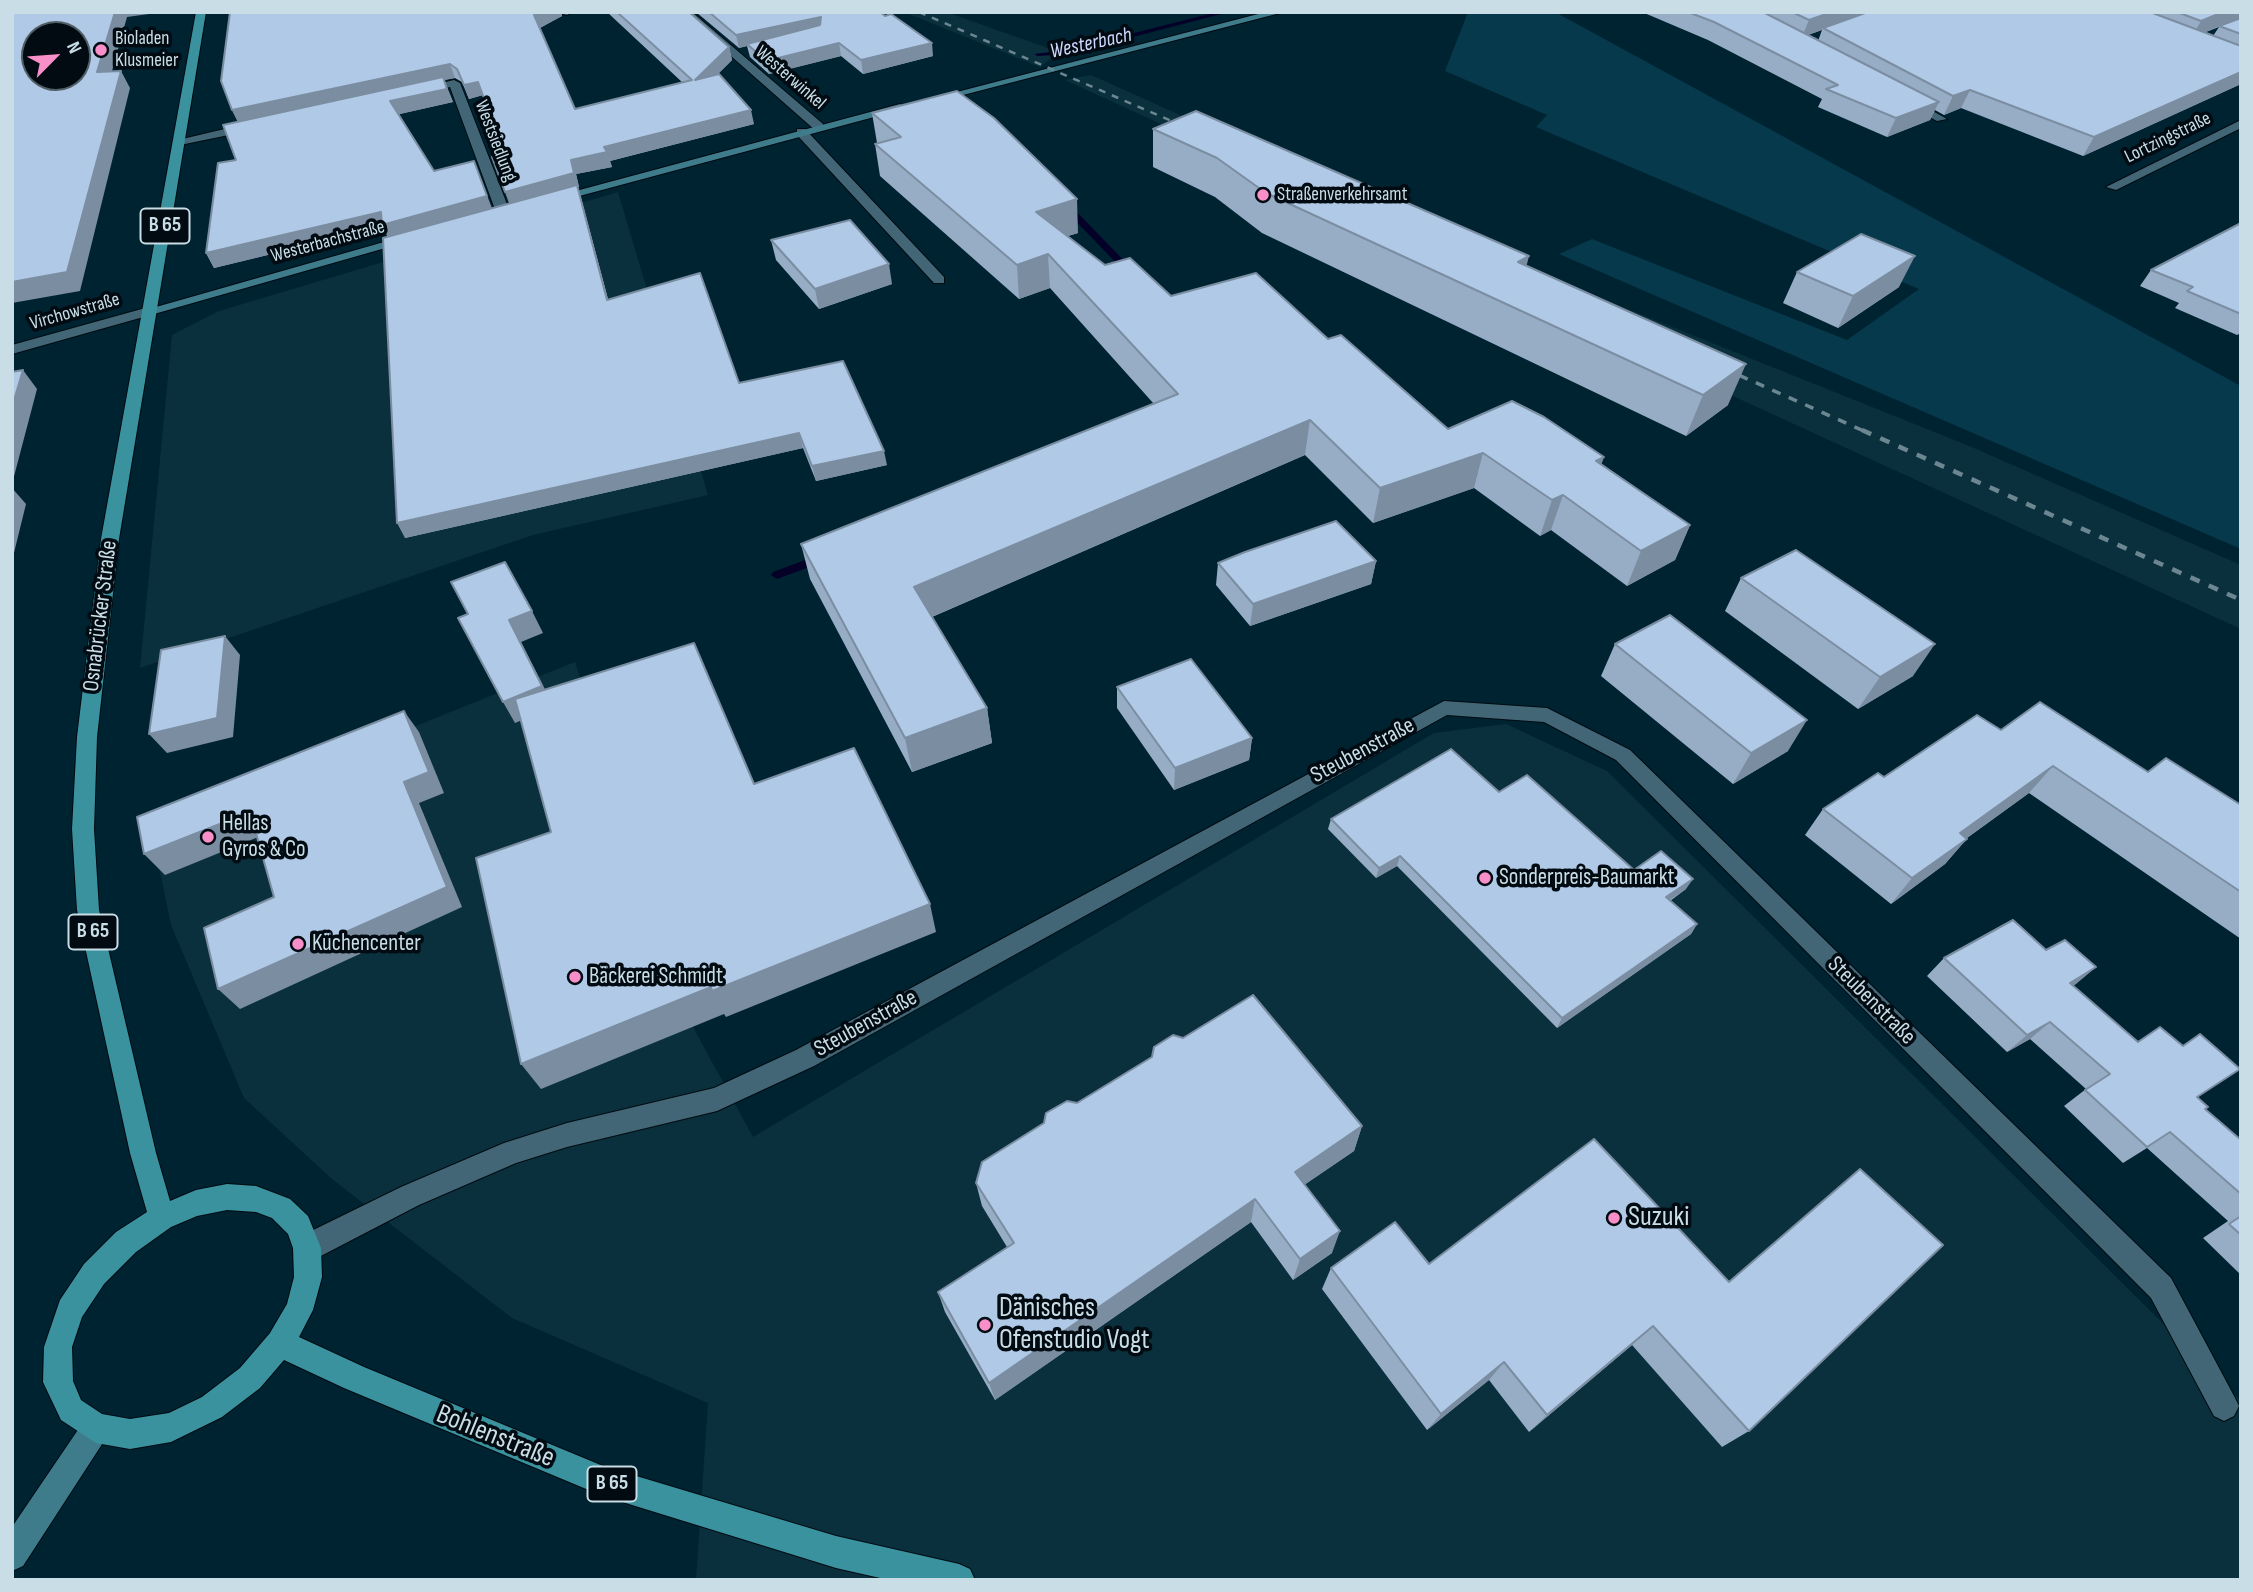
<!DOCTYPE html>
<meta charset="utf-8">
<style>
body{margin:0}
#map{position:relative;width:2253px;height:1592px;overflow:hidden;background:#002331;font-family:"Sofia Sans Condensed",sans-serif}
canvas{display:block}
.frame{position:absolute;inset:0;border:14px solid #c9dde6;pointer-events:none}
.north{position:absolute;left:21px;top:21px;width:70px;height:70px;box-sizing:border-box;background:#010b11;border:2px solid #515f66;border-radius:50%;rotate:65deg;font-size:19px;font-weight:700;line-height:28px;text-align:center;color:#c9dde6}
.north::after{content:'';display:block;margin:auto;width:24px;height:32px;background:#f98fc8;clip-path:polygon(50% 0,100% 100%,50% 72%,0 100%)}
</style>
<div id="map">
<canvas width="2253" height="1592"></canvas>
<div class="frame"></div>
<div class="north">N</div>
</div>
<script>
const ctx = document.querySelector('canvas').getContext('2d');
ctx.lineJoin = 'round';
function fillPath(path, color) { ctx.fillStyle = color; ctx.fill(path, 'evenodd'); }
const shape = rows => new Path2D(rows.map(r => 'M' + r).join(''));
function trace(path, color, width, dash) { ctx.strokeStyle = color; ctx.lineWidth = width; ctx.lineCap = dash ? 'butt' : 'round'; ctx.setLineDash(dash || []); ctx.stroke(path); }
function drawText(font, color, halo, rows, align = 'center') {
  ctx.font = font + ' "Sofia Sans Condensed",sans-serif'; ctx.lineWidth = 7; ctx.setLineDash([]); ctx.textBaseline = 'middle'; ctx.strokeStyle = halo; ctx.fillStyle = color; for (const [text, x, y, turn = 0] of rows) {
    ctx.save(); ctx.translate(x, y); ctx.rotate((+turn || 0) * Math.PI / 180); ctx.textAlign = isNaN(turn) ? turn : align; if (halo) ctx.strokeText(text, 0, 0); ctx.fillText(text, 0, 0); ctx.restore();
  }
}
const built = shape([
 [904,12,946,12,1059,52,1040,67],
 [1091,75,1490,254,1967,445,2241,565,2241,629,1530,303,1538,297,1065,80],
 [618,192,708,495,533,535,140,668,172,335,219,311],
 [575,662,694,1029,753,1137,1434,733,1506,724,1607,771,2241,1401,2241,1580,696,1580,708,1403,512,1318,332,1179,244,1098,171,925,152,832]
]);
const green = shape([
 [1468,12,1555,12,2241,386,2241,549,1559,254,1592,239,1847,340,1919,289,1536,127,1547,115,1445,71]
]);
const stream = shape([
 [1217,12,1229,12,1067,54,1038,56,1034,54,1067,50,1217,12],
 [1062,203,1068,203,1135,272,1135,276,1129,276,1062,207,1062,203],
 [824,553,828,554,828,560,777,579,771,575,773,572,824,553]
]);
const street = shape([
 [555,12,572,12,567,15,555,12],
 [681,12,692,12,823,124,823,130,815,130,681,12],
 [454,80,460,83,510,212,508,215,496,212,450,87,419,93,413,90,454,80],
 [1903,99,1911,99,1947,119,1937,121,1903,103,1903,99],
 [2241,120,2241,128,2116,190,2106,187,2241,120],
 [254,122,258,123,258,129,180,145,174,141,254,122],
 [797,129,805,129,944,277,944,283,934,283,797,135,797,129],
 [149,307,156,311,154,314,12,354,12,345,149,307],
 [1444,701,1547,708,1630,750,2171,1278,2234,1396,2239,1406,2234,1416,2224,1421,2214,1416,2151,1298,1616,760,1544,722,1447,715,814,1066,717,1111,567,1147,516,1163,419,1205,317,1258,307,1262,297,1258,293,1248,297,1238,401,1187,504,1143,567,1123,714,1088,796,1050,1444,701]
]);
const secondary = shape([
 [1266,12,1284,12,932,103,926,100,1266,12],
 [900,104,906,107,904,109,557,202,546,199,900,104],
 [405,236,417,239,154,314,142,311,405,236],
 [96,1413,106,1418,111,1428,106,1438,23,1566,12,1571,12,1527,86,1418,96,1413]
]);
const primary = shape([
 [196,12,206,12,119,539,97,737,94,829,99,910,156,1153,170,1201,196,1190,227,1184,256,1186,290,1199,308,1216,321,1248,322,1277,313,1310,299,1337,364,1367,603,1466,836,1536,959,1564,970,1569,975,1580,889,1580,836,1568,603,1496,344,1388,284,1360,260,1388,222,1417,171,1442,130,1449,96,1443,61,1420,43,1382,44,1347,60,1300,84,1264,116,1232,147,1212,130,1153,77,910,72,829,77,737,101,539,196,12],
 [227,1210,256,1212,272,1218,288,1234,293,1248,294,1277,287,1304,270,1333,240,1368,202,1397,169,1413,130,1419,102,1414,81,1400,73,1381,72,1347,82,1317,104,1284,136,1252,171,1227,197,1216,227,1210]
]);
const railFar2 = shape([
 [919,12,1190,129]
]);
const railFar1 = shape([
 [1723,368,1866,432]
]);
const rail = shape([
 [1862,430,2241,600]
]);
const wall = shape([
 [230,12,561,12,562,16,540,28,575,109,683,83,607,12,689,12,729,47,732,60,718,74,754,124,610,161,612,167,576,174,579,187,578,187,608,299,739,383,887,465,816,481,803,448,405,538,388,237,383,227,214,268,206,253,236,160,238,122,232,110],
 [455,78,462,82,469,99,483,95,504,153,492,157,510,204,492,209,434,171,399,114,453,102,444,80],
 [696,12,880,12,933,56,863,74,841,56,769,74,750,57,747,46,739,48],
 [1642,12,2241,12,2241,84,2083,156,1961,108,1944,115,1935,110,1930,120,1887,137,1818,107,1822,99,1708,40],
 [2219,27,2213,36,2206,32],
 [1822,30,1818,41,1808,35],
 [872,113,1078,233,1068,236,1105,265,1171,296,1328,339,1448,429,1602,464,1690,525,1675,560,1627,586,1551,530,1540,536,1474,488,1373,523,1305,455,932,617,987,708,992,743,912,772,810,579,801,544,1154,404,1050,288,1019,299,880,176,875,144,877,143],
 [1153,129,1526,266,1728,405,1686,436,1262,233,1215,197,1153,167],
 [2241,223,2241,333,2237,335,2175,308,2179,303,2140,286,2151,270],
 [771,240,892,284,819,309,776,260],
 [1797,272,1899,287,1838,328,1783,303],
 [1376,561,1371,584,1250,626,1216,585,1218,563],
 [1741,578,1913,676,1858,709,1725,611],
 [1615,644,1788,751,1733,784,1601,676],
 [1117,687,1252,738,1249,760,1174,790,1117,708],
 [2001,730,2148,772,2241,805,2241,939,2029,793,1967,838,1945,864,1891,904,1805,835,1823,809,1884,777],
 [1499,792,1634,870,1686,889,1670,901,1697,924,1691,934,1557,1028,1397,866,1376,878,1328,829,1331,819],
 [2046,950,2096,967,2073,986,2197,1097,2205,1109,2241,1140,2241,1275,2203,1238,2228,1221,2147,1148,2123,1163,2064,1106,2086,1089,2030,1039,2007,1052,1927,976,1944,958],
 [1077,1103,1362,1126,1354,1151,1304,1185,1332,1253,1293,1280,1251,1222,995,1400,945,1312,938,1292,1007,1247,982,1206,976,1183,1044,1123],
 [1594,1139,1749,1431,1722,1447,1632,1345,1529,1432,1489,1380,1427,1430,1322,1289,1331,1268,1429,1264]
]);
const shadedWall = shape([
 [115,12,150,12,149,14,127,17,107,89,97,72],
 [540,12,561,12,562,16,539,28,534,15],
 [1832,12,1877,12,1823,28,1822,30,1802,37,1809,20],
 [2223,12,2241,12,2241,17,2191,38,2201,21],
 [821,17,824,30,747,44,747,46,739,48,736,35],
 [839,43,841,56,769,74,766,61],
 [932,43,933,56,863,74,861,60],
 [729,47,732,60,698,93,695,80],
 [450,64,455,78,444,80,453,102,396,115,239,124,232,110],
 [121,71,130,88,80,291,12,303,12,282],
 [2241,72,2241,84,2083,156,2094,137],
 [478,82,483,95,469,99,464,85],
 [1970,90,1961,108,1944,115,1953,96],
 [1939,102,1930,120,1887,137,1896,118],
 [751,110,754,124,610,161,612,167,576,174,579,187,578,187,612,314,607,300,510,206,505,192,571,160,604,147],
 [474,161,493,211,389,240,383,227,214,268,206,253],
 [1077,199,1078,233,1038,245,1036,212],
 [1048,254,1050,288,1019,299,1017,265],
 [1529,256,1519,296,1518,262],
 [1915,256,1899,287,1838,328,1853,296],
 [889,264,892,284,819,309,815,289],
 [1746,364,1728,405,1686,436,1703,395],
 [23,370,37,389,12,484,12,407],
 [1310,420,1305,455,920,622,914,587],
 [799,433,803,448,405,538,397,523],
 [884,451,887,465,816,481,812,466],
 [1483,453,1474,488,1373,523,1380,488],
 [1604,457,1592,492,1596,461],
 [12,488,26,504,12,561],
 [1563,495,1551,530,1540,536,1552,500],
 [1690,525,1675,560,1627,586,1641,551],
 [1376,561,1371,584,1250,626,1253,604],
 [532,611,543,633,521,642,554,707,515,723,503,702,509,620],
 [225,636,240,655,233,737,167,753,149,734],
 [1935,644,1913,676,1858,709,1880,677],
 [987,708,992,743,912,772,905,738],
 [404,711,419,732,444,793,419,803,462,907,240,1009,218,989,404,782],
 [1807,720,1788,751,1733,784,1751,753],
 [1252,738,1249,760,1174,790,1175,768],
 [2053,766,2029,793,1938,859,1960,833],
 [250,812,268,833,165,875,144,854],
 [1967,839,1945,864,1891,904,1912,878],
 [1400,856,1397,866,1376,878,1379,868],
 [1693,879,1686,889,1659,907,1666,897],
 [930,904,936,932,726,1017,724,1014,541,1089,521,1064,711,987],
 [1697,924,1691,934,1557,1028,1562,1018],
 [2096,967,2076,984,2050,1000,2070,983],
 [2050,1022,2030,1039,2007,1052,2027,1035],
 [1362,1126,1354,1151,1288,1196,1295,1172],
 [1255,1199,1251,1222,995,1400,989,1383],
 [1340,1231,1332,1253,1293,1280,1300,1259],
 [1653,1326,1632,1345,1529,1432,1547,1415],
 [1504,1362,1489,1380,1427,1430,1441,1414]
]);
const building = shape([
 [12,12,115,12,97,72,121,71,67,272,12,282,12,12],
 [35,35,77,35,77,77,35,77,35,35],
 [230,12,540,12,534,15,575,109,692,80,617,12,689,12,729,47,695,80,719,74,751,110,604,147,607,152,571,160,574,173,505,192,492,157,504,153,478,82,464,85,457,69,450,64,232,110,221,81,230,12],
 [709,12,880,12,885,16,891,14,932,43,861,60,839,43,766,61,747,44,820,25,821,17,736,35,709,12],
 [1688,12,1763,12,1939,102,1896,118,1826,89,1838,85,1714,22,1688,12],
 [1792,12,1832,12,1809,20,1792,12],
 [1868,12,2150,12,2241,46,2241,72,2094,137,1970,90,1953,96,1823,28,1868,12],
 [2177,12,2223,12,2201,21,2177,12],
 [2241,18,2241,34,2219,26,2241,18],
 [443,77,447,89,390,101,434,171,474,161,487,196,382,225,381,212,206,253,218,163,236,160,223,125,443,77],
 [957,91,994,118,1077,199,1036,212,1105,265,1130,258,1171,296,1256,273,1328,339,1341,335,1448,429,1512,401,1544,417,1604,457,1596,461,1690,525,1641,551,1563,495,1552,500,1483,453,1380,488,1310,420,914,587,987,708,905,738,801,544,1178,394,1048,254,1017,265,875,144,901,137,872,113,957,91],
 [1196,111,1529,256,1518,262,1746,364,1703,395,1266,193,1217,158,1153,129,1196,111],
 [577,185,607,300,700,273,739,383,843,361,884,451,812,466,799,433,397,523,383,238,577,185],
 [850,220,889,264,815,289,771,240,850,220],
 [2241,223,2241,314,2187,291,2193,287,2151,270,2241,223],
 [1861,234,1915,256,1853,296,1797,272,1861,234],
 [23,370,12,407,12,372,23,370],
 [1336,521,1376,561,1253,604,1218,563,1245,552,1336,521],
 [1796,550,1935,644,1880,677,1741,578,1796,550],
 [505,562,532,611,509,620,542,686,503,702,458,618,468,614,451,582,505,562],
 [1670,615,1807,720,1751,753,1615,644,1670,615],
 [225,636,217,718,149,734,161,650,225,636],
 [694,643,754,784,854,748,930,904,712,991,711,987,521,1064,476,858,551,832,515,699,694,643],
 [1191,659,1252,738,1175,768,1117,687,1191,659],
 [2040,702,2148,772,2166,758,2241,805,2241,892,2053,766,1960,833,1967,839,1912,878,1823,809,1878,773,1884,777,1977,715,2001,730,2040,702],
 [404,711,429,772,404,782,447,887,218,989,204,928,274,897,250,812,144,854,137,817,404,711],
 [1451,749,1499,792,1527,775,1634,870,1661,851,1693,879,1666,897,1697,924,1562,1018,1400,856,1379,868,1331,819,1451,749],
 [2013,920,2046,950,2065,940,2096,967,2070,983,2138,1042,2160,1027,2183,1046,2200,1034,2240,1069,2197,1097,2208,1107,2205,1109,2241,1140,2241,1194,2170,1132,2147,1147,2085,1090,2110,1074,2050,1022,2027,1035,1944,958,2013,920],
 [1253,995,1362,1126,1295,1172,1340,1231,1300,1259,1255,1199,989,1383,938,1292,1014,1243,976,1183,982,1162,1044,1123,1046,1113,1067,1101,1077,1103,1152,1057,1154,1047,1173,1035,1183,1038,1253,995],
 [1594,1139,1729,1282,1860,1169,1943,1245,1749,1431,1653,1326,1547,1415,1504,1362,1441,1414,1331,1268,1395,1222,1429,1264,1594,1139],
 [2241,1216,2241,1235,2229,1224,2241,1216]
]);
const markers = [
 [101,50,7,"#f98fc8"],
 [1263,195,7,"#f98fc8"],
 [208,837,7,"#f98fc8"],
 [1485,878,7,"#f98fc8"],
 [298,944,7,"#f98fc8"],
 [575,977,7,"#f98fc8"],
 [1614,1218,7,"#f98fc8"],
 [985,1325,7,"#f98fc8"]
];
const farPoinames = [
 ["Bioladen",115,39],
 ["Klusmeier",115,61],
 ["Straßenverkehrsamt",1277,195]
];
const farStreetnames = [
 ["Westerwinkel",790,78,41],
 ["Lortzingstraße",2168,138,-26],
 ["Westsiedlung",495,141,69],
 ["Westerbachstraße",328,242,-15],
 ["Virchowstraße",75,312,-16]
];
const farWaternames = [
 ["Westerbach",1091,44,-12]
];
const shields = [
 [165,226,49],
 [93,932,49],
 [612,1484,49]
];
const shieldNames = [
 ["B 65",165,226],
 ["B 65",93,932],
 ["B 65",612,1484]
];
const streetNames = [
 ["Osnabrücker Straße",101,616,-83],
 ["Steubenstraße",1363,751,-28],
 ["Steubenstraße",1871,1001,45],
 ["Steubenstraße",866,1024,-29]
];
const poiNames = [
 ["Hellas",222,824],
 ["Gyros & Co",222,850],
 ["Sonderpreis-Baumarkt",1499,878],
 ["Küchencenter",312,944],
 ["Bäckerei Schmidt",589,977]
];
const nearPoinames = [
 ["Suzuki",1628,1218],
 ["Dänisches",999,1309],
 ["Ofenstudio Vogt",999,1341]
];
const nearStreetnames = [
 ["Bohlenstraße",495,1437,22]
];
fillPath(built, '#0b303d');
fillPath(green, '#05394b');
fillPath(stream, '#040028');
trace(street, '#000b12', 2);
trace(secondary, '#000b12', 2);
trace(primary, '#000b12', 2);
fillPath(street, '#426676');
fillPath(secondary, '#3f7c8b');
fillPath(primary, '#3b929f');
trace(railFar2, '#6c8792', 2.5, [7, 7]);
trace(railFar1, '#6c8792', 3.5, [9, 9]);
trace(rail, '#6c8792', 4.5, [10, 10]);
fillPath(wall, '#97adc6');
fillPath(shadedWall, '#7b8da1');
fillPath(building, '#b0c9e6');
trace(building, '#7b8da1', 2);
for (const [x, y, r, color] of markers) { const dot = new Path2D(); dot.arc(x, y, r, 0, 2 * Math.PI); ctx.fillStyle = color; ctx.fill(dot); trace(dot, '#010b11', 2.5); }
drawText('19px', '#c9dde6', '#010b11', farPoinames, 'left');
drawText('19px', '#c9dde6', '#010b11', farStreetnames);
drawText('italic 21px', '#cfd8fe', '#010b11', farWaternames);
for (const [x, y, w] of shields) { const box = new Path2D(); box.roundRect(x - w / 2, y - 17.5, w, 35, 5); ctx.fillStyle = '#010b11'; ctx.fill(box); trace(box, '#c9dde6', 2); }
drawText('bold 21px', '#c9dde6', null, shieldNames);
drawText('23px', '#c9dde6', '#010b11', streetNames);
drawText('23px', '#c9dde6', '#010b11', poiNames, 'left');
drawText('28px', '#c9dde6', '#010b11', nearPoinames, 'left');
drawText('28px', '#c9dde6', '#010b11', nearStreetnames);
</script>
